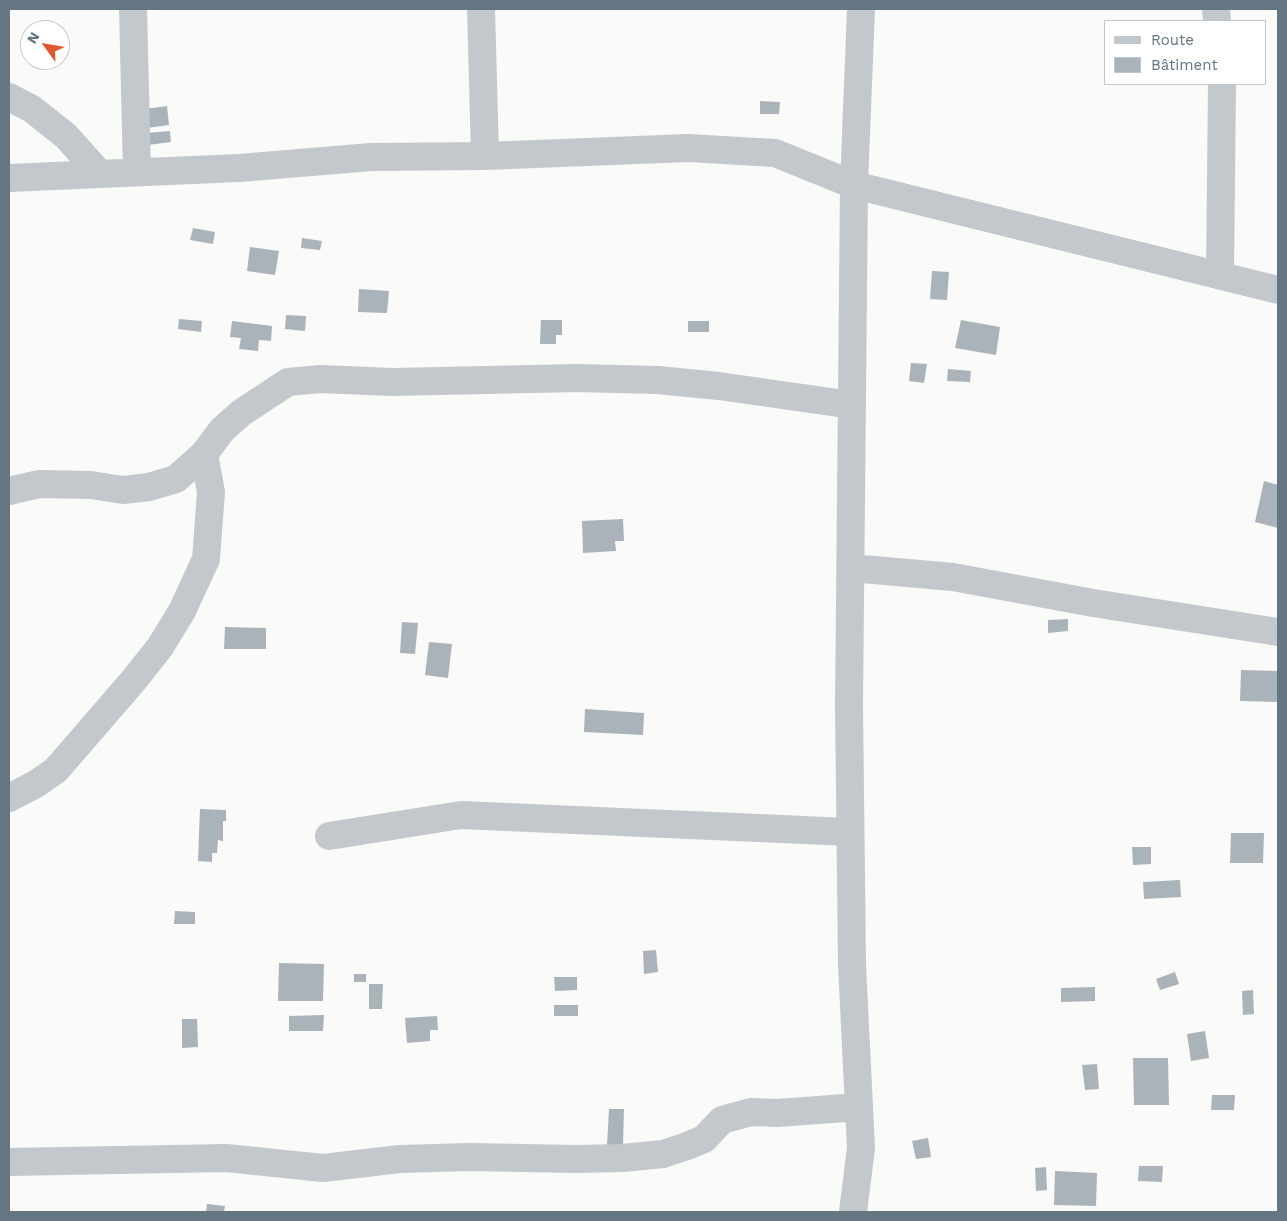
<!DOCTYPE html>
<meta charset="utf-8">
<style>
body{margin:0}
#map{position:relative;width:1287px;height:1221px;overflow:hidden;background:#fafaf8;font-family:"Work Sans",sans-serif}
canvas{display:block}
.frame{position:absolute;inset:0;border:10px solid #657683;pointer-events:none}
.legend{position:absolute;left:1104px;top:20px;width:162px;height:65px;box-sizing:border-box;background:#fff;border:1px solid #c1c8cd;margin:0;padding:6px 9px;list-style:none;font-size:15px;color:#657683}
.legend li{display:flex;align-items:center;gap:10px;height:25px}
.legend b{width:25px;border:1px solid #c1c8cd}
.north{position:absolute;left:20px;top:20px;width:50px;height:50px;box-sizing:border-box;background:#fff;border:1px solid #c1c8cd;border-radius:50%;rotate:302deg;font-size:14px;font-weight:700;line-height:20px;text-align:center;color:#657683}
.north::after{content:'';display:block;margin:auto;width:18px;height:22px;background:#e4572e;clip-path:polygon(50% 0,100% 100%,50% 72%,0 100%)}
</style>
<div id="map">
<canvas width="1287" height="1221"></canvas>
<div class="frame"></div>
<ul class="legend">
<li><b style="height:6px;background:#c3c8cc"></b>Route</li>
<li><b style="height:14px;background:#aab3b9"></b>Bâtiment</li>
</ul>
<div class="north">N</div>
</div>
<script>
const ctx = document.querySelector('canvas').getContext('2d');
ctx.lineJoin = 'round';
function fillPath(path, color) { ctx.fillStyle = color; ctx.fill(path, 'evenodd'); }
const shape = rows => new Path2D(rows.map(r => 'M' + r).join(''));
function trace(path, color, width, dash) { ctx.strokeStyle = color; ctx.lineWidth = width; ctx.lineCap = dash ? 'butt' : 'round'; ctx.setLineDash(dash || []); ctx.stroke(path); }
const building = shape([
 [760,101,780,102,779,114,760,114],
 [167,106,169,125,147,128,145,109],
 [170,131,171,142,148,145,146,133],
 [193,228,215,232,213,244,190,240],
 [302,238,322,241,320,250,301,248],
 [250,247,279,251,275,275,247,271],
 [932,271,949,272,947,300,930,299],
 [359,289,389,291,387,313,358,312],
 [286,315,306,316,305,331,285,329],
 [179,319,202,321,201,332,178,329],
 [541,320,562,320,562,335,556,335,556,344,540,344],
 [961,320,1000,327,996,355,955,348],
 [232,321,272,326,271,341,259,340,258,351,239,349,241,338,230,337],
 [688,321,709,321,709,332,688,332],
 [911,363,927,364,924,383,909,381],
 [948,369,971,371,970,382,947,381],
 [1264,481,1278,485,1278,528,1255,522],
 [623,519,624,541,615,541,616,551,583,553,582,521],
 [1068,619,1068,631,1048,633,1048,620],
 [402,622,418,623,415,654,400,653],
 [225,627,266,628,266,649,224,649],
 [429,642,452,644,448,678,425,675],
 [1241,670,1278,671,1278,702,1240,701],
 [585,709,644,713,643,735,584,732],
 [200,809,226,810,226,821,223,821,223,841,218,840,217,853,212,853,212,862,198,861],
 [1231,833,1264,833,1263,863,1230,863],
 [1132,847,1151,847,1151,864,1133,865],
 [1180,880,1181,897,1144,899,1143,882],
 [175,911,195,912,195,924,174,924],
 [656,950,658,972,644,974,643,951],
 [279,963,324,964,323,1001,278,1001],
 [1175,972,1179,984,1160,990,1156,979],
 [354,974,366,974,366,982,354,982],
 [554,977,577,977,577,990,555,991],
 [369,984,383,984,382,1009,369,1009],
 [1095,987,1095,1001,1061,1002,1061,988],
 [1253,990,1254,1014,1243,1015,1242,991],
 [554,1005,578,1005,578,1016,554,1016],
 [324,1015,323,1031,289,1031,289,1016],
 [437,1016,438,1030,430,1030,430,1041,407,1043,405,1018],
 [182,1019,197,1019,198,1047,182,1048],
 [1205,1031,1209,1058,1191,1061,1187,1034],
 [1133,1058,1168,1058,1169,1105,1134,1105],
 [1097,1064,1099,1089,1085,1090,1082,1065],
 [1212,1095,1235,1095,1234,1110,1211,1110],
 [609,1109,624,1109,623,1146,607,1146],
 [928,1138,931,1157,916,1159,912,1141],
 [1139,1166,1163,1166,1162,1182,1138,1181],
 [1046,1167,1047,1190,1036,1191,1035,1168],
 [1055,1171,1097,1173,1096,1206,1054,1205],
 [207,1204,225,1206,224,1212,206,1212]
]);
const minor = shape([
 [133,9,137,172],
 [481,9,485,156],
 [1216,9,1217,21],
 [9,97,32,109,66,136,100,174],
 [9,178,239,168,371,157,485,156,688,148,775,153,854,185,1278,290],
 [1220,275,1222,84],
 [9,491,39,484,91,485,123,490,149,487,176,479,204,454,222,430,241,413,288,382,320,379,393,382,577,378,658,380,719,386,852,405],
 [851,568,953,577,1093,603,1278,632],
 [9,798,36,784,56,770,133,681,160,647,182,611,206,559,211,492,204,454],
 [329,836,461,815,849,832],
 [9,1162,226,1158,323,1168,400,1159,469,1157,576,1159,623,1158,663,1154,687,1146,704,1139,722,1120,751,1112,777,1113,859,1107],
 [853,1212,861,1148,852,965,849,705,854,185,861,9]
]);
fillPath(building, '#aab3b9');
trace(minor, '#c3c8cc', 28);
</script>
